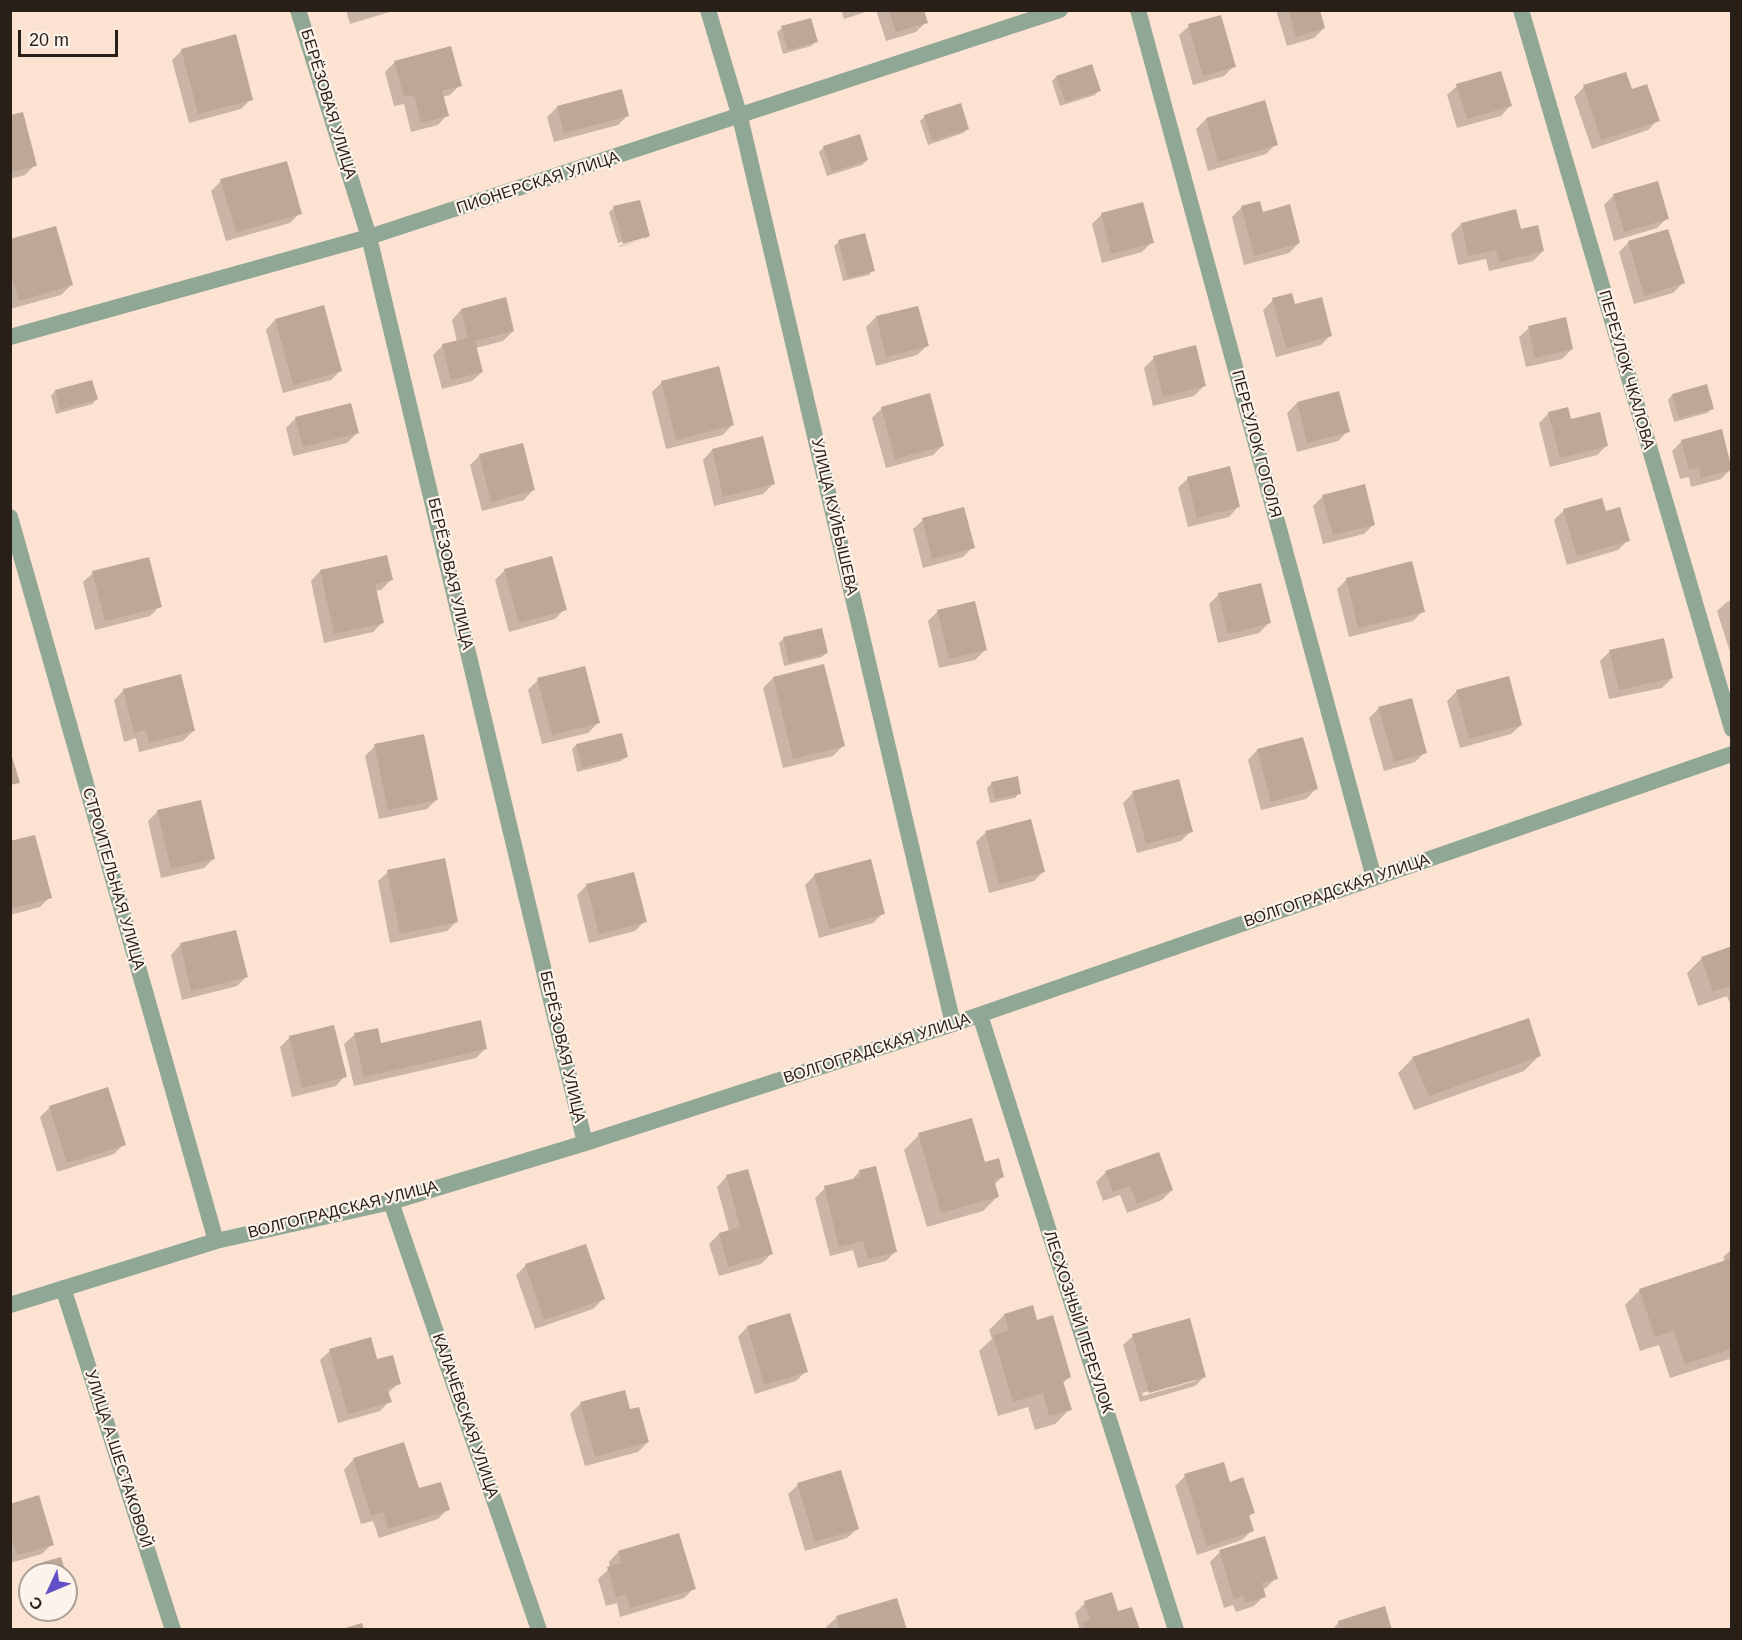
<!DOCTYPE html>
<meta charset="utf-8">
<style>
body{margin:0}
#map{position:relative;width:1742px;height:1640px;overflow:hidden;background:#fce2d0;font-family:Helvetica,sans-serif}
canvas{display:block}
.frame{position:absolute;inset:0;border:12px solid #281f18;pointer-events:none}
.north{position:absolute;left:18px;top:1562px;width:60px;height:60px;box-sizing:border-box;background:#fdf3eb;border:2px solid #a89e97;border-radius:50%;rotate:226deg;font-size:16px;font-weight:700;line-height:24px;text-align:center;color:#281f18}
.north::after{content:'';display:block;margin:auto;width:21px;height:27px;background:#614fc7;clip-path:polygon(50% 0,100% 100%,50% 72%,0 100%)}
.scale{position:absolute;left:18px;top:30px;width:100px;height:27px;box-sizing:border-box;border:3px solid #281f18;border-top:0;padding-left:8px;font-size:18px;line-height:21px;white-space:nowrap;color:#281f18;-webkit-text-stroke:4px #fdf3eb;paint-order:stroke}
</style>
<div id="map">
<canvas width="1742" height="1640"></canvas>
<div class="frame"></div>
<div class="north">С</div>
<div class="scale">20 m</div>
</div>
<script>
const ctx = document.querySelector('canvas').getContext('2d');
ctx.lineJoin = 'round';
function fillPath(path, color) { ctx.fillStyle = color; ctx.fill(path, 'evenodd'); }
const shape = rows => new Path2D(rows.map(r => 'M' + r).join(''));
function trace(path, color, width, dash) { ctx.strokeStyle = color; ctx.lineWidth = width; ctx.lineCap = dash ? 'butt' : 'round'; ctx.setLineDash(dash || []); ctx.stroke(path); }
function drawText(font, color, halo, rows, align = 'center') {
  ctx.font = font + ' Helvetica,sans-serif'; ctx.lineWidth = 4.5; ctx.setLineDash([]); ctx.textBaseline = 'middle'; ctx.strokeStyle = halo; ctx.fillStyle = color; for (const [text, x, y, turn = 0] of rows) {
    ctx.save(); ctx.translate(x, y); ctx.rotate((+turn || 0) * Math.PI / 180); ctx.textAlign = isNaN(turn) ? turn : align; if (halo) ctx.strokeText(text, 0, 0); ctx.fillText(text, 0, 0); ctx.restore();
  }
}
const shadow = shape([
 [346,10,396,10,350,24],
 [841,10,872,10,844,19],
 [876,10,922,10,926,22,916,32,886,41],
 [1276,10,1318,10,1324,28,1314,38,1287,46],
 [1189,26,1234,66,1224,76,1193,85,1179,35],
 [782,28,816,41,811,46,783,54,777,32],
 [182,50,251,99,241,109,189,123,172,60],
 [395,62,460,85,450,95,442,97,447,115,438,125,411,132,404,104,394,106,385,72],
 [1056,77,1099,90,1095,95,1060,106,1052,81],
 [1457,86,1510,106,1501,116,1457,128,1447,95],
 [1584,87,1658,120,1648,130,1592,149,1574,97],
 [1264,102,1276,144,1266,154,1208,171,1196,129,1206,119],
 [557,107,628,115,618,125,554,142,547,117],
 [10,116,35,165,25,175,10,179],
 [925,116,968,129,963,133,928,145,920,121],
 [824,147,867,160,862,165,827,176,819,152],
 [221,181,300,213,290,223,226,241,211,191],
 [1614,195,1667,218,1657,228,1614,241,1604,205],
 [1242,207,1262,213,1299,243,1289,253,1244,265,1232,217],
 [614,208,649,236,645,239,645,236,618,243,609,212],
 [1515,211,1520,231,1543,251,1533,261,1489,271,1486,259,1458,265,1451,234,1461,224],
 [1102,214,1152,242,1142,252,1102,263,1092,224],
 [645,239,619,247,619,246],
 [10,240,71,285,61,295,10,309],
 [839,242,873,270,869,275,843,281,834,246],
 [1629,242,1683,283,1673,293,1634,304,1619,252],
 [1273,300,1331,335,1321,345,1276,357,1263,310],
 [917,307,927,346,917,355,876,366,866,327,876,317],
 [461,310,513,331,503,341,476,348,482,372,472,381,442,389,433,355,443,345,457,342,452,320],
 [275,320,341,370,331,380,283,393,266,330],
 [1529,328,1572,349,1562,359,1526,367,1519,337],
 [1154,358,1204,386,1194,396,1153,406,1144,368],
 [91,381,97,399,92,404,56,414,51,396,55,391],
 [662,382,732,425,723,435,666,449,652,392],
 [1672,395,1712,409,1707,413,1674,422,1668,400],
 [1297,403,1348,431,1338,441,1297,452,1287,413],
 [882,408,943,445,933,455,886,468,872,418],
 [1549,413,1570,421,1607,445,1597,455,1550,467,1539,423],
 [296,418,357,433,347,443,293,456,286,428],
 [1682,441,1731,469,1721,479,1691,487,1689,477,1680,479,1672,451],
 [712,450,773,484,763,494,714,506,703,460],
 [480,455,533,490,524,500,482,511,470,465],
 [1188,478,1238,507,1229,517,1188,527,1178,488],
 [1323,496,1374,524,1364,534,1323,544,1313,506],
 [1564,510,1605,512,1628,540,1618,550,1567,565,1554,520],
 [923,520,973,547,963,557,923,568,913,529],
 [505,570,565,609,555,619,509,632,495,580],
 [320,571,391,580,381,590,375,591,383,622,373,632,324,643,311,581],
 [93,573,160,606,150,616,95,630,83,582],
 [1347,579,1423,611,1413,621,1349,637,1337,589],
 [1219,594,1269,623,1259,633,1218,643,1209,604],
 [1732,600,1732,658,1717,611,1727,602],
 [938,611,985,650,975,660,939,668,928,621],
 [783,639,826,653,822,657,784,666,779,643],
 [1610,651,1672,678,1662,688,1609,699,1600,661],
 [773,678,843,746,833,756,783,768,763,688],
 [538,680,598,723,588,733,542,744,528,690],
 [124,690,193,731,183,741,139,752,136,738,124,742,114,700],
 [1457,691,1521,725,1511,734,1460,748,1447,701],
 [1379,708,1425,752,1415,762,1384,771,1369,718],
 [576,745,626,757,621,761,577,772,572,749],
 [375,746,437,799,427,809,379,819,365,756],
 [1257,750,1316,789,1306,799,1261,810,1248,760],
 [992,783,1019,793,1015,798,990,803,987,788],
 [1133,793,1191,831,1181,841,1137,853,1123,803],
 [158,811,214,858,204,868,161,878,148,821],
 [985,833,1044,871,1034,881,989,893,976,842],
 [10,843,50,897,40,907,10,915],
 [388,872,457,921,447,931,390,943,378,881],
 [815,875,883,913,873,923,819,938,805,885],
 [587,885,645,921,635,931,589,943,577,895],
 [180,945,247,976,237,986,182,1000,171,955],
 [1732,948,1732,1008,1727,996,1698,1006,1687,973,1702,958],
 [377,1030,380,1045,486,1048,476,1058,354,1086,344,1044,354,1035],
 [290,1037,345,1076,336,1086,292,1097,280,1047],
 [1539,1056,1524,1071,1414,1110,1398,1073,1413,1058],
 [50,1107,124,1144,114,1154,57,1172,40,1117],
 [919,1135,984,1164,1002,1177,994,1185,998,1196,983,1211,927,1227,904,1150],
 [747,1171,771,1254,761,1264,719,1276,709,1244,719,1234,729,1231,717,1187,726,1177],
 [860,1171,896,1251,886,1261,858,1268,853,1250,830,1256,815,1198,825,1188,850,1182],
 [1106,1172,1172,1190,1162,1200,1127,1213,1120,1195,1103,1201,1096,1182],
 [1732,1249,1732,1367,1729,1359,1670,1378,1659,1345,1640,1351,1625,1305,1640,1290,1725,1261,1723,1257],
 [526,1265,603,1299,593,1309,535,1329,516,1275],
 [1004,1315,1036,1322,1069,1377,1063,1383,1070,1409,1055,1424,1035,1430,1028,1407,998,1416,979,1351,992,1339,989,1330],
 [747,1327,806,1371,796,1381,755,1394,738,1337],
 [1133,1336,1205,1376,1195,1386,1140,1402,1123,1345],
 [1195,1378,1195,1381,1143,1396,1142,1393],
 [330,1351,376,1361,399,1383,387,1394,390,1401,380,1411,338,1423,320,1360],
 [624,1392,629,1411,648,1442,638,1452,585,1466,570,1414,580,1404],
 [403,1444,418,1490,448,1509,438,1519,379,1538,373,1521,361,1524,344,1470,353,1460],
 [1185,1476,1229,1484,1253,1512,1248,1518,1252,1530,1242,1540,1197,1555,1175,1486],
 [798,1485,857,1529,847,1538,805,1551,788,1494],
 [10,1505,52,1544,42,1554,10,1563],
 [618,1552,694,1588,684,1598,620,1617,617,1603,606,1606,598,1579,610,1568,609,1562],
 [1220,1552,1276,1578,1266,1588,1262,1589,1264,1596,1254,1606,1236,1612,1233,1605,1224,1608,1210,1562],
 [44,1563,64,1574,41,1574,40,1568],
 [896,1600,905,1630,827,1630,826,1627,836,1618],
 [1085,1603,1138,1630,1077,1630,1079,1627,1075,1613],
 [1339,1622,1391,1630,1332,1630]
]);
const building = shape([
 [889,10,924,10,928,23,896,32],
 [1288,10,1320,10,1325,28,1296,37],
 [1221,15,1236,67,1203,76,1188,24],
 [811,18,818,42,788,50,781,26],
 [236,34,253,100,198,114,181,49],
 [451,46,462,86,442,91,449,116,421,123,414,95,404,97,394,61],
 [1092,64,1101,91,1065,102,1056,76],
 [1501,71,1512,106,1467,119,1456,84],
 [1626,72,1632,89,1647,84,1660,121,1601,140,1583,85],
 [622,89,629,116,564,133,557,106],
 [1265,100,1278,145,1218,162,1206,118],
 [961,103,969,129,932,141,924,115],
 [23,112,37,166,10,172,10,115],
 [860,134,868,160,832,172,823,146],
 [287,161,302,214,236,232,220,179],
 [1658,181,1669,219,1624,232,1613,194],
 [640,200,650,236,623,244,613,206],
 [1260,201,1263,212,1290,204,1300,243,1254,256,1241,206],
 [1143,202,1154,243,1111,254,1101,213],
 [1516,209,1521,229,1538,225,1544,251,1499,262,1496,250,1468,256,1461,223],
 [56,226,73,285,19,301,10,273,10,239],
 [1668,229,1685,283,1644,296,1628,241],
 [865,233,875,271,848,278,838,240],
 [1292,293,1295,304,1322,297,1332,336,1286,348,1272,298],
 [506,297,514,331,475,341,483,372,451,380,442,344,468,338,461,309],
 [324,305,342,371,293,385,275,319],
 [918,306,929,346,886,357,876,316],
 [1566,317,1573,349,1535,358,1528,326],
 [1196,345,1206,386,1163,397,1153,356],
 [719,366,734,425,676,440,661,381],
 [92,380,98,399,60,410,55,390],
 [1707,384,1714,409,1679,418,1672,394],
 [1339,391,1350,432,1307,443,1297,402],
 [930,393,944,446,895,459,881,407],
 [351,403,359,433,303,447,295,417],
 [1568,407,1571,419,1600,412,1608,446,1560,458,1548,412],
 [1722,429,1732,470,1701,478,1699,468,1689,470,1681,440],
 [763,436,775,484,723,497,712,449],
 [523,443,535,490,491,502,479,454],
 [1230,466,1240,507,1197,518,1187,477],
 [1365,484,1375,525,1333,535,1322,495],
 [1602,498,1606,511,1620,507,1630,541,1577,556,1563,509],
 [964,507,975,548,932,559,922,518],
 [387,555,393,580,375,584,384,623,334,634,320,570],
 [552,556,567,610,519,623,504,569],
 [149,557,162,607,105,621,92,571],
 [1412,561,1425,612,1358,628,1346,578],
 [1261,583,1271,623,1228,634,1218,593],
 [975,601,987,650,949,659,937,610],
 [822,628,828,653,789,663,783,637],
 [1664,638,1673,678,1619,690,1609,650],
 [824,664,845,746,793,759,773,677],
 [585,666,600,723,552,735,537,678],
 [181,674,195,731,149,743,146,730,134,733,123,689],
 [1509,676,1522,725,1469,739,1456,690],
 [1412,698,1427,753,1394,762,1378,707],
 [622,733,628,757,582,768,576,744],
 [424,734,438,800,388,810,374,744],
 [1303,737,1318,789,1271,802,1257,749],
 [10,750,20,783,10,785],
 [1018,776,1021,794,995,799,991,782],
 [1179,779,1193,832,1146,844,1132,791],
 [201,800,215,859,171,869,157,810],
 [1031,819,1045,872,999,884,985,831],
 [35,835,52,898,10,909,10,841],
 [445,858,458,922,400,934,387,870],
 [871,859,885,914,829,929,814,874],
 [634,872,647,922,599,934,586,884],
 [236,930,248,977,191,991,180,943],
 [1732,946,1732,985,1713,992,1701,957],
 [1529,1018,1541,1056,1429,1096,1412,1057],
 [481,1020,487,1049,364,1077,354,1033,378,1028,381,1043],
 [334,1025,347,1077,302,1088,289,1036],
 [108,1087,126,1145,67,1163,49,1106],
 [972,1118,985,1162,999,1158,1004,1177,994,1180,999,1197,941,1213,918,1133],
 [1159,1152,1173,1190,1137,1204,1130,1186,1113,1192,1105,1171],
 [876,1166,897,1252,868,1259,863,1241,839,1247,824,1186,861,1177,859,1170],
 [748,1169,773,1254,728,1267,719,1233,740,1227,726,1175],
 [586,1244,605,1299,544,1320,525,1264],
 [1732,1258,1732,1349,1685,1364,1674,1331,1655,1337,1639,1289],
 [1033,1305,1037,1320,1053,1315,1071,1377,1063,1381,1072,1410,1049,1416,1043,1393,1013,1402,993,1335,1009,1331,1004,1314],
 [790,1313,808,1372,764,1385,747,1326],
 [1190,1318,1206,1377,1149,1393,1132,1334],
 [371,1337,377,1359,393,1355,401,1384,387,1388,392,1402,348,1414,329,1349],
 [625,1390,630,1409,639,1407,649,1442,595,1457,580,1402],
 [404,1442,419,1488,441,1482,450,1510,388,1529,383,1512,371,1516,353,1458],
 [1224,1462,1230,1482,1243,1477,1255,1513,1249,1515,1254,1531,1207,1546,1184,1474],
 [841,1470,859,1529,815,1542,797,1483],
 [39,1495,54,1545,17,1555,10,1534,10,1504],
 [679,1533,696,1589,630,1608,626,1594,616,1597,607,1567,621,1563,618,1551],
 [1265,1536,1278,1579,1262,1583,1266,1597,1245,1603,1243,1596,1234,1599,1219,1550],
 [61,1557,66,1574,47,1574,43,1562],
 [1112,1592,1118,1611,1132,1607,1140,1630,1085,1630,1082,1622,1090,1619,1084,1601],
 [897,1598,907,1630,840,1630,836,1616],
 [1385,1606,1392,1630,1341,1630,1338,1621],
 [362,1623,364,1630,342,1630,342,1629]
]);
const minor = shape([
 [298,10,369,237,585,1143],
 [708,10,740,117,953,1024],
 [1138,10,1374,878],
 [1521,10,1732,729],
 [10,337,369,237,1060,10],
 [10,517,216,1241],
 [980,1015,1176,1630],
 [391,1202,539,1630],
 [63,1288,173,1630],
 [10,1305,216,1241,391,1202,585,1143,953,1024,1732,754]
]);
const streetNames = [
 ["БЕРЁЗОВАЯ УЛИЦА",328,104,73],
 ["ПИОНЕРСКАЯ УЛИЦА",538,183,-18],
 ["ПЕРЕУЛОК ЧКАЛОВА",1626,370,74],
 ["ПЕРЕУЛОК ГОГОЛЯ",1256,444,75],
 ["УЛИЦА КУЙБЫШЕВА",834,517,77],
 ["БЕРЁЗОВАЯ УЛИЦА",450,574,77],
 ["СТРОИТЕЛЬНАЯ УЛИЦА",113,879,74],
 ["ВОЛГОГРАДСКАЯ УЛИЦА",1337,891,-19],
 ["БЕРЁЗОВАЯ УЛИЦА",562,1047,77],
 ["ВОЛГОГРАДСКАЯ УЛИЦА",877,1049,-18],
 ["ВОЛГОГРАДСКАЯ УЛИЦА",343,1210,-14],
 ["ЛЕСХОЗНЫЙ ПЕРЕУЛОК",1078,1322,72],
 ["КАЛАЧЁВСКАЯ УЛИЦА",465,1416,71],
 ["УЛИЦА А.ШЕСТАКОВОЙ",118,1459,72]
];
fillPath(shadow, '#0003');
fillPath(building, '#bfa796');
trace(minor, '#90a796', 16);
drawText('16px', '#281f18', '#fdf3eb', streetNames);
</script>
